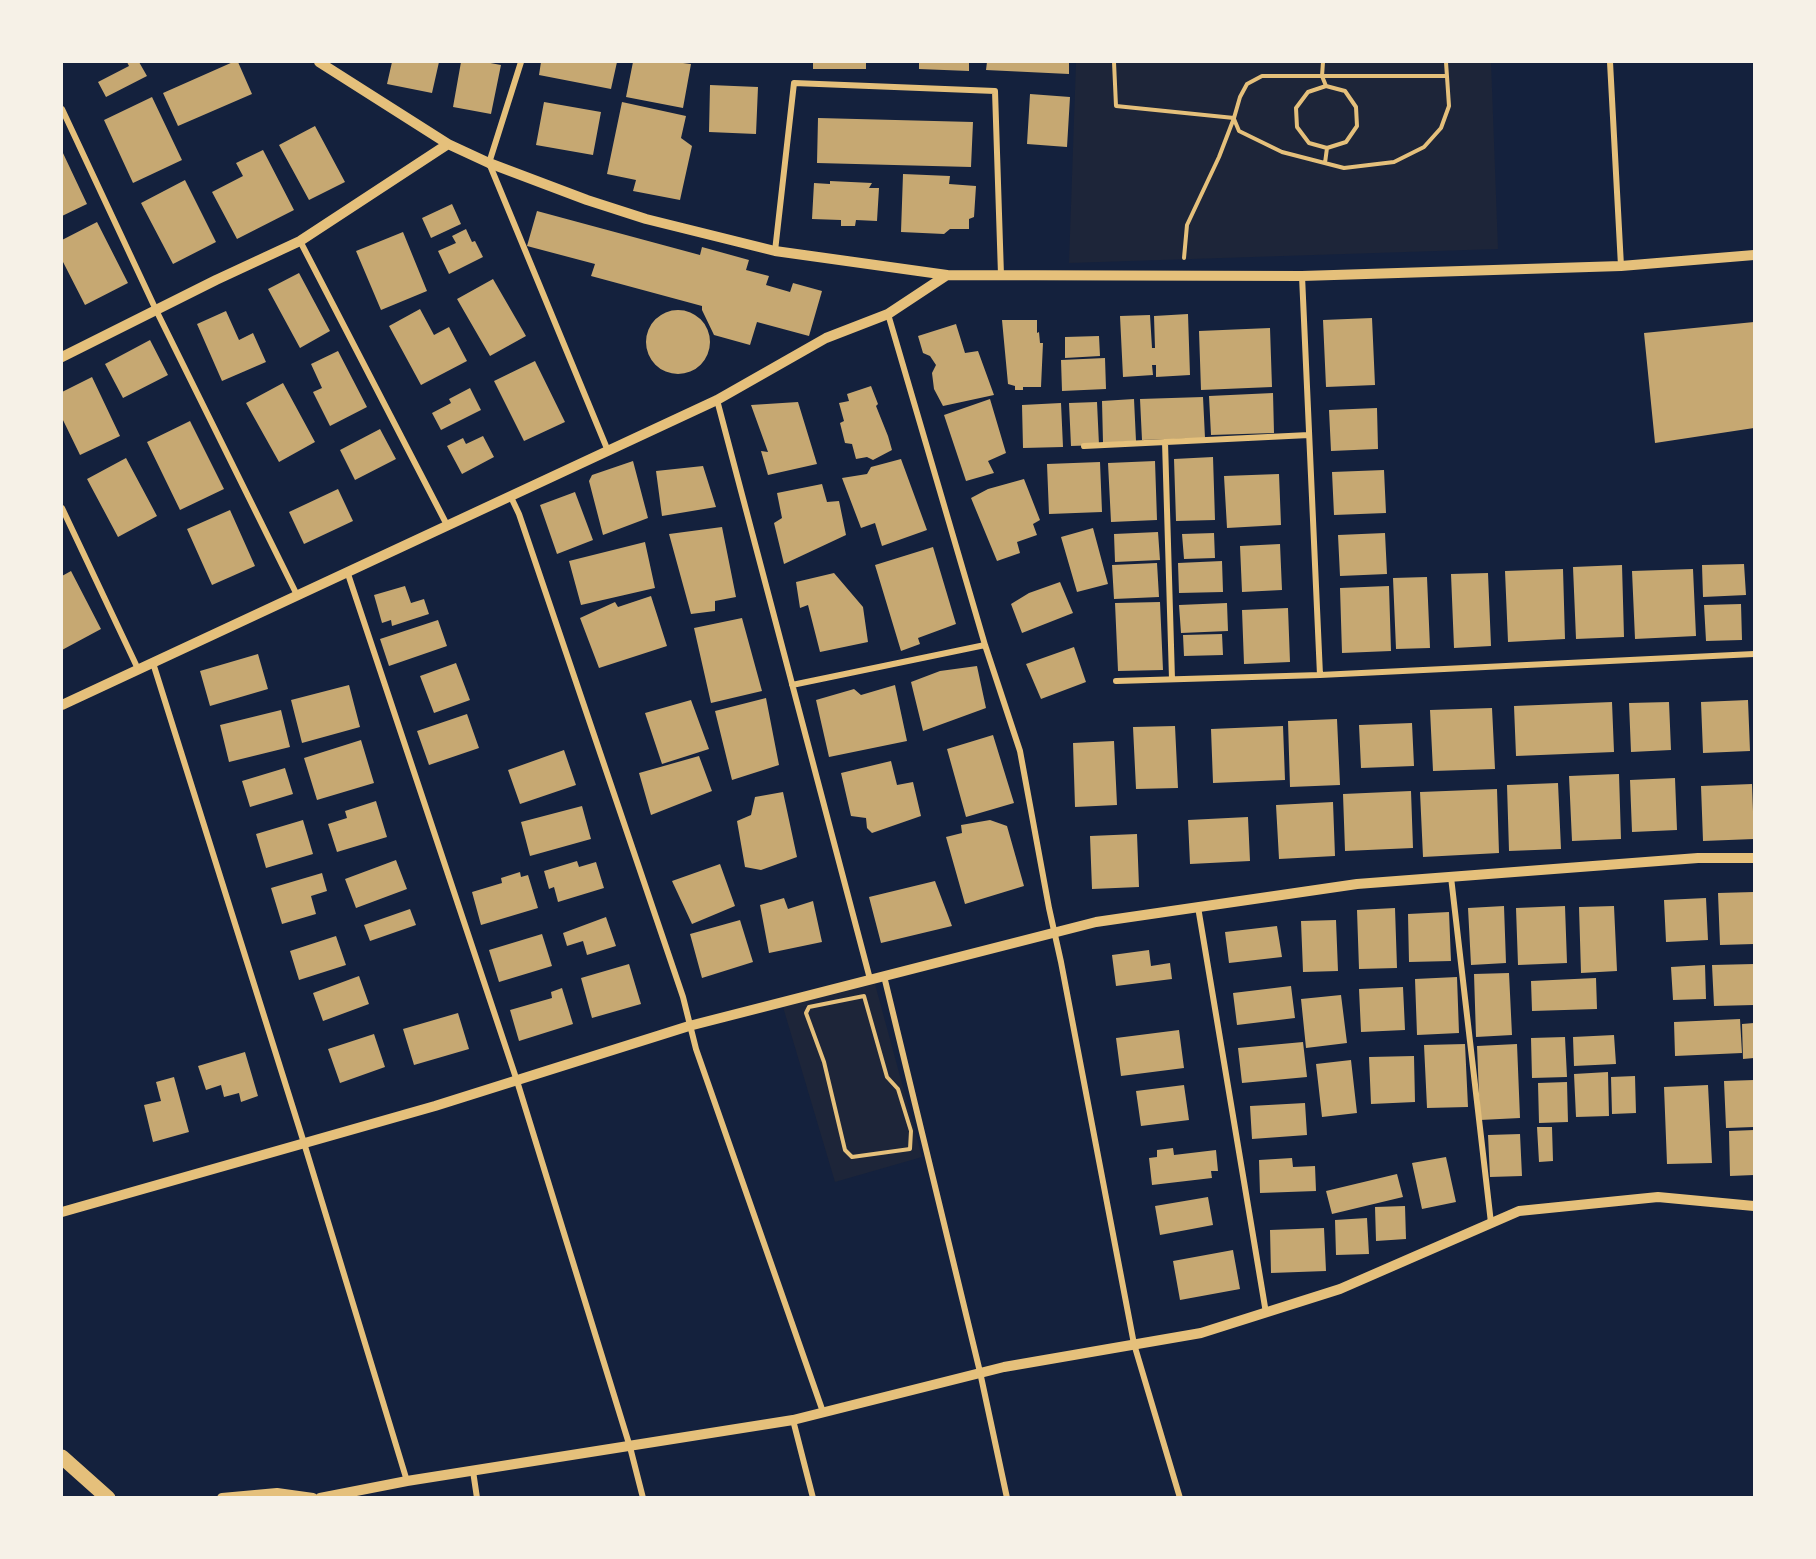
<!DOCTYPE html>
<style>
body{margin:0}
#map{position:relative;width:1816px;height:1559px;overflow:hidden;background:#14213d;font-family:Literata,serif}
canvas{display:block}
.frame{position:absolute;inset:0;border:63px solid #f6f1e7;pointer-events:none}
</style>
<div id="map">
<canvas width="1816" height="1559"></canvas>
<div class="frame"></div>
</div>
<script>
const ctx = document.querySelector('canvas').getContext('2d');
ctx.lineJoin = 'round';
function fillPath(path, color) { ctx.fillStyle = color; ctx.fill(path, 'evenodd'); }
const shape = rows => new Path2D(rows.map(r => 'M' + r).join(''));
function trace(path, color, width, dash) { ctx.strokeStyle = color; ctx.lineWidth = width; ctx.lineCap = dash ? 'butt' : 'round'; ctx.setLineDash(dash || []); ctx.stroke(path); }
const green = shape([
 [1076,62,1491,62,1498,249,1069,263],
 [875,984,922,1157,835,1182,783,1007]
]);
const building = shape([
 [127,62,139,62,147,76,106,97,98,82,129,66],
 [233,62,238,62,252,94,178,126,163,93],
 [392,62,439,62,432,93,387,84],
 [461,62,485,62,501,65,491,114,453,107],
 [541,62,617,62,611,89,539,75],
 [633,62,675,62,691,64,683,108,626,97],
 [813,62,866,62,866,69,813,69],
 [919,62,969,62,969,71,919,69],
 [987,62,1069,62,1069,74,986,70],
 [710,85,758,87,756,134,709,132],
 [1030,94,1070,97,1067,147,1027,144],
 [152,97,182,160,133,183,104,120],
 [544,102,601,112,593,155,536,145],
 [622,102,686,116,681,138,692,146,680,200,633,191,636,180,607,174],
 [818,118,973,122,971,167,817,163],
 [315,126,345,182,309,200,279,145],
 [263,150,294,210,237,239,212,192,243,176,236,163],
 [62,151,87,204,62,216],
 [903,174,950,176,949,184,976,186,974,217,969,219,969,229,950,229,944,234,901,232],
 [185,180,216,242,173,264,141,203],
 [830,181,872,183,869,188,879,188,877,221,856,220,855,226,841,226,841,220,812,219,814,183,830,184],
 [452,204,461,224,431,238,422,218],
 [537,211,700,255,702,247,749,260,746,270,769,276,766,285,790,292,793,283,822,291,809,336,757,322,750,345,714,335,702,310,702,306,591,276,595,264,527,246],
 [97,222,128,283,85,305,62,260,62,240],
 [466,229,472,242,475,241,483,257,449,274,438,251,456,243,452,236],
 [403,232,427,291,381,310,356,251],
 [299,273,330,331,300,348,268,289],
 [493,279,526,336,490,356,457,299],
 [420,309,434,335,449,327,467,361,421,385,389,326],
 '646 342a32 32 0 1 1 64 0a32 32 0 1 1-64 0Z',
 [226,311,239,340,253,333,266,362,222,381,197,324],
 [1188,314,1190,375,1156,377,1156,365,1152,365,1153,375,1123,377,1120,316,1150,315,1152,348,1155,348,1154,316],
 [1372,318,1375,385,1326,387,1323,320],
 [1002,320,1037,320,1037,333,1039,332,1040,343,1043,343,1041,387,1023,387,1023,390,1015,390,1015,386,1008,384],
 [1754,322,1754,428,1655,443,1644,333],
 [956,324,965,353,978,351,994,395,943,406,934,389,932,373,936,365,930,356,923,353,918,336],
 [1270,328,1272,387,1201,390,1199,331],
 [1099,336,1100,356,1065,358,1065,337],
 [150,340,168,375,123,398,105,364],
 [338,351,367,407,330,426,313,392,322,388,311,364],
 [1105,358,1106,389,1062,391,1061,360],
 [535,361,565,422,524,441,494,381],
 [92,377,120,436,80,455,62,418,62,392],
 [283,383,315,442,279,462,246,403],
 [871,386,878,404,876,406,888,436,892,450,873,460,867,457,856,459,852,444,845,443,840,423,844,421,839,403,849,401,847,394],
 [470,388,481,410,441,430,432,413,451,403,449,399],
 [1273,393,1274,433,1211,435,1209,396],
 [1203,397,1205,438,1142,440,1140,399],
 [990,399,1006,453,988,461,994,473,966,481,944,415],
 [1134,399,1136,441,1103,443,1102,401],
 [798,402,817,464,768,475,761,451,768,452,751,405],
 [1097,402,1099,445,1071,446,1069,403],
 [1061,403,1063,447,1023,448,1022,405],
 [1377,408,1378,449,1331,451,1329,410],
 [190,421,224,489,180,510,147,442],
 [380,429,396,459,355,480,340,450],
 [483,436,494,457,462,474,447,446,463,438,466,444],
 [1213,457,1215,520,1176,521,1174,459],
 [126,458,157,516,118,537,87,479],
 [901,459,927,530,882,546,875,523,861,528,842,478,867,474,871,467],
 [633,461,648,518,603,535,589,481,592,475],
 [1155,461,1157,520,1111,522,1108,463],
 [1100,462,1102,512,1049,514,1047,464],
 [703,466,716,507,662,516,656,471],
 [1384,470,1386,513,1334,515,1332,472],
 [1279,474,1281,525,1227,528,1224,476],
 [1024,479,1040,520,1033,524,1037,535,1017,542,1020,553,997,561,971,498,988,489],
 [822,484,827,502,839,501,846,535,784,564,774,523,782,518,777,493],
 [338,489,353,521,304,544,289,512],
 [575,492,593,540,557,554,540,505],
 [230,510,255,566,212,585,187,529],
 [722,527,736,597,715,601,715,611,691,614,669,534],
 [1093,528,1108,584,1077,592,1061,537],
 [1158,532,1160,560,1115,562,1114,534],
 [1214,533,1215,558,1184,559,1182,534],
 [1385,533,1387,574,1340,576,1338,535],
 [645,542,655,588,581,605,569,561],
 [1280,544,1282,590,1242,592,1240,546],
 [933,547,956,624,918,638,920,644,901,651,875,565],
 [1222,561,1223,592,1179,593,1178,563],
 [1157,563,1159,597,1114,599,1112,565],
 [1744,564,1746,595,1703,597,1702,565],
 [1622,565,1624,637,1576,639,1573,567],
 [1563,569,1565,639,1508,642,1505,571],
 [1693,569,1696,636,1635,639,1632,571],
 [71,571,101,629,62,650,62,576],
 [834,573,863,607,868,642,820,652,808,605,800,608,796,582],
 [1488,573,1491,646,1454,648,1451,574],
 [1427,577,1430,648,1396,649,1393,578],
 [1060,582,1073,613,1022,633,1011,604,1029,593],
 [405,586,411,603,424,599,429,614,392,626,391,620,382,623,374,595],
 [1389,586,1391,651,1342,653,1340,588],
 [651,596,667,646,599,668,580,618,615,602,618,607],
 [1160,602,1163,670,1118,671,1115,603],
 [1227,603,1228,631,1181,633,1179,605],
 [1741,604,1742,640,1706,641,1704,605],
 [1288,608,1290,662,1244,664,1242,610],
 [742,618,762,691,711,703,694,628],
 [438,620,447,646,389,666,380,639],
 [1222,634,1223,655,1184,656,1183,635],
 [1074,647,1086,682,1041,699,1026,664],
 [258,654,268,689,210,706,200,671],
 [456,663,470,700,434,713,420,676],
 [977,666,986,708,923,731,911,682,940,671],
 [349,685,360,727,302,743,291,700],
 [895,685,907,741,829,757,816,700,854,689,861,695],
 [766,698,779,765,732,780,715,711],
 [691,700,709,749,662,764,645,713],
 [1748,700,1750,751,1703,753,1701,702],
 [1612,702,1614,752,1516,756,1514,706],
 [1669,702,1671,750,1631,752,1629,703],
 [1492,708,1495,769,1433,771,1430,710],
 [281,710,290,747,229,762,220,725],
 [467,714,479,748,429,765,417,731],
 [1337,719,1340,785,1290,787,1288,721],
 [1412,723,1414,766,1361,768,1359,725],
 [1175,726,1178,788,1136,789,1133,727],
 [1283,726,1285,780,1213,783,1211,729],
 [993,735,1014,803,966,817,947,749],
 [361,740,374,783,317,800,304,758],
 [1114,741,1117,805,1075,807,1073,743],
 [564,750,576,785,520,804,508,770],
 [699,756,712,791,651,815,639,773],
 [891,761,897,785,913,782,921,816,872,833,867,828,866,818,851,816,841,773],
 [285,768,293,794,250,807,242,781],
 [1619,774,1621,839,1572,841,1569,776],
 [1675,778,1677,830,1632,832,1630,780],
 [1558,783,1561,849,1509,851,1507,785],
 [1752,784,1754,839,1703,841,1701,786],
 [1497,789,1499,853,1423,857,1420,792],
 [1411,791,1413,848,1345,851,1343,794],
 [783,792,797,857,761,870,745,867,737,821,751,815,755,797],
 [376,801,387,837,337,852,328,824,347,818,345,811],
 [1333,802,1335,856,1279,859,1276,805],
 [582,806,591,839,530,856,521,822],
 [1248,817,1250,861,1190,864,1188,820],
 [303,820,313,854,266,868,256,834],
 [990,820,1007,826,1024,886,965,904,946,837,962,833,961,825],
 [1137,834,1139,887,1092,889,1090,836],
 [396,860,407,889,356,908,345,879],
 [577,861,579,867,596,862,604,888,558,902,554,887,549,889,544,871],
 [720,864,735,906,692,924,672,881],
 [520,872,521,877,528,875,538,908,481,925,472,892,502,883,501,878],
 [322,873,327,891,311,896,316,914,282,924,271,888],
 [935,881,952,926,881,943,869,897],
 [1754,892,1754,944,1720,945,1718,893],
 [784,898,788,909,813,901,822,942,769,953,760,905],
 [1706,898,1708,940,1666,942,1664,900],
 [1504,906,1506,963,1471,965,1468,908],
 [1565,906,1567,963,1518,965,1516,908],
 [1614,906,1617,971,1581,973,1579,907],
 [1395,908,1397,968,1359,969,1357,910],
 [410,909,416,925,370,941,364,925],
 [1449,912,1451,961,1409,962,1408,914],
 [606,917,616,946,587,955,583,941,567,946,563,933],
 [740,920,753,962,702,978,690,934],
 [1336,920,1338,971,1303,972,1301,921],
 [1277,926,1282,957,1229,963,1225,932],
 [542,934,552,966,499,982,489,950],
 [336,936,346,965,299,980,290,951],
 [1149,950,1151,966,1170,963,1172,979,1116,986,1112,955],
 [629,964,641,1004,592,1018,581,978],
 [1754,964,1754,1005,1714,1006,1712,965],
 [1705,965,1706,999,1673,1000,1671,967],
 [1509,973,1512,1035,1476,1037,1474,974],
 [359,976,369,1004,323,1021,313,993],
 [1457,977,1459,1033,1417,1035,1415,979],
 [1596,978,1597,1009,1532,1011,1531,981],
 [1291,986,1295,1018,1237,1025,1233,993],
 [1403,987,1405,1030,1361,1032,1359,989],
 [562,988,573,1024,519,1041,510,1010,552,998,551,992],
 [1341,995,1347,1043,1306,1048,1301,999],
 [458,1013,469,1049,414,1065,403,1029],
 [1740,1019,1742,1053,1675,1056,1674,1022],
 [1754,1023,1754,1058,1743,1059,1742,1024],
 [1179,1030,1184,1068,1121,1076,1116,1038],
 [374,1034,385,1067,340,1083,328,1049],
 [1614,1035,1616,1064,1574,1066,1573,1037],
 [1565,1037,1567,1077,1532,1078,1531,1038],
 [1303,1042,1307,1077,1242,1083,1238,1048],
 [1465,1044,1468,1107,1427,1108,1424,1045],
 [1517,1044,1520,1118,1480,1120,1477,1046],
 [245,1052,258,1096,241,1102,239,1093,224,1097,221,1085,206,1090,198,1066],
 [1414,1056,1415,1102,1371,1104,1369,1057],
 [1351,1060,1357,1113,1322,1117,1316,1064],
 [1608,1072,1609,1116,1576,1117,1574,1074],
 [1635,1076,1636,1113,1612,1114,1611,1077],
 [174,1077,189,1132,153,1142,144,1105,161,1101,156,1082],
 [1754,1080,1754,1127,1726,1128,1724,1081],
 [1567,1082,1568,1122,1539,1123,1538,1083],
 [1184,1085,1189,1120,1141,1126,1136,1091],
 [1708,1085,1712,1163,1667,1164,1664,1087],
 [1305,1103,1307,1135,1252,1139,1250,1106],
 [1537,1127,1552,1127,1553,1161,1539,1162],
 [1754,1130,1754,1175,1730,1176,1729,1131],
 [1520,1134,1522,1176,1490,1177,1488,1135],
 [1173,1148,1174,1155,1216,1150,1218,1171,1211,1171,1212,1178,1152,1185,1149,1158,1157,1157,1157,1150],
 [1446,1157,1456,1202,1422,1209,1412,1163],
 [1292,1158,1293,1167,1315,1166,1316,1191,1260,1193,1259,1160],
 [1397,1174,1403,1197,1332,1214,1326,1191],
 [1208,1197,1213,1225,1160,1235,1155,1206],
 [1405,1206,1406,1239,1376,1241,1375,1207],
 [1367,1218,1369,1254,1336,1255,1335,1220],
 [1324,1228,1326,1271,1271,1273,1270,1230],
 [1233,1250,1240,1289,1180,1300,1173,1261]
]);
const path = shape([
 [1114,62,1116,106,1234,118],
 [1323,62,1322,76,1326,86],
 [1326,86,1345,91,1356,107,1357,126,1346,142,1327,148,1309,143,1297,127,1296,108,1308,92,1326,86],
 [1234,119,1239,131,1282,152,1344,168,1394,162,1424,147,1441,128,1449,106,1446,62],
 [1325,163,1327,148],
 [1184,258,1187,225,1219,157,1234,118,1240,97,1247,84,1262,76,1446,76],
 [864,996,887,1077,898,1089,911,1131,910,1149,852,1157,845,1150,824,1062,806,1013,809,1007,864,996]
]);
const minor = shape([
 [521,62,489,163,608,451],
 [1610,62,1621,266],
 [62,109,156,310,297,595],
 [300,241,447,525],
 [775,251,794,83,995,91,1001,275],
 [1302,276,1320,675],
 [888,314,985,645,1020,751,1049,908,1061,962,1134,1344,1180,1498],
 [717,400,870,979],
 [1165,442,1172,679],
 [1084,446,1309,435],
 [510,495,519,514,683,997,696,1049,823,1412],
 [62,508,138,669],
 [347,571,517,1081,630,1447,643,1498],
 [153,663,304,1143,407,1481],
 [1116,681,1320,675,1754,654],
 [792,685,985,645],
 [1451,877,1491,1223],
 [1198,907,1266,1313],
 [884,976,980,1372,1007,1498],
 [793,1420,813,1498],
 [473,1471,477,1498]
]);
const tertiary = shape([
 [319,62,448,144,489,163,587,200,646,219,775,251,947,275,1302,276,1621,266,1754,255],
 [62,357,216,280,300,241,448,144],
 [62,705,717,400,826,338,888,314,947,275],
 [62,1212,435,1106,689,1026,1096,922,1357,884,1698,858,1754,858],
 [222,1498,277,1493,313,1498],
 [320,1498,407,1481,793,1420,1004,1367,1201,1333,1340,1289,1519,1211,1658,1197,1754,1206]
]);
const primary = shape([
 [62,1457,108,1498]
]);
fillPath(green, '#1d2539');
fillPath(building, '#c6a872');
trace(path, '#e5c07b', 4);
trace(minor, '#e5c07b', 6);
trace(tertiary, '#e5c07b', 10);
trace(primary, '#e5c07b', 15);
</script>
